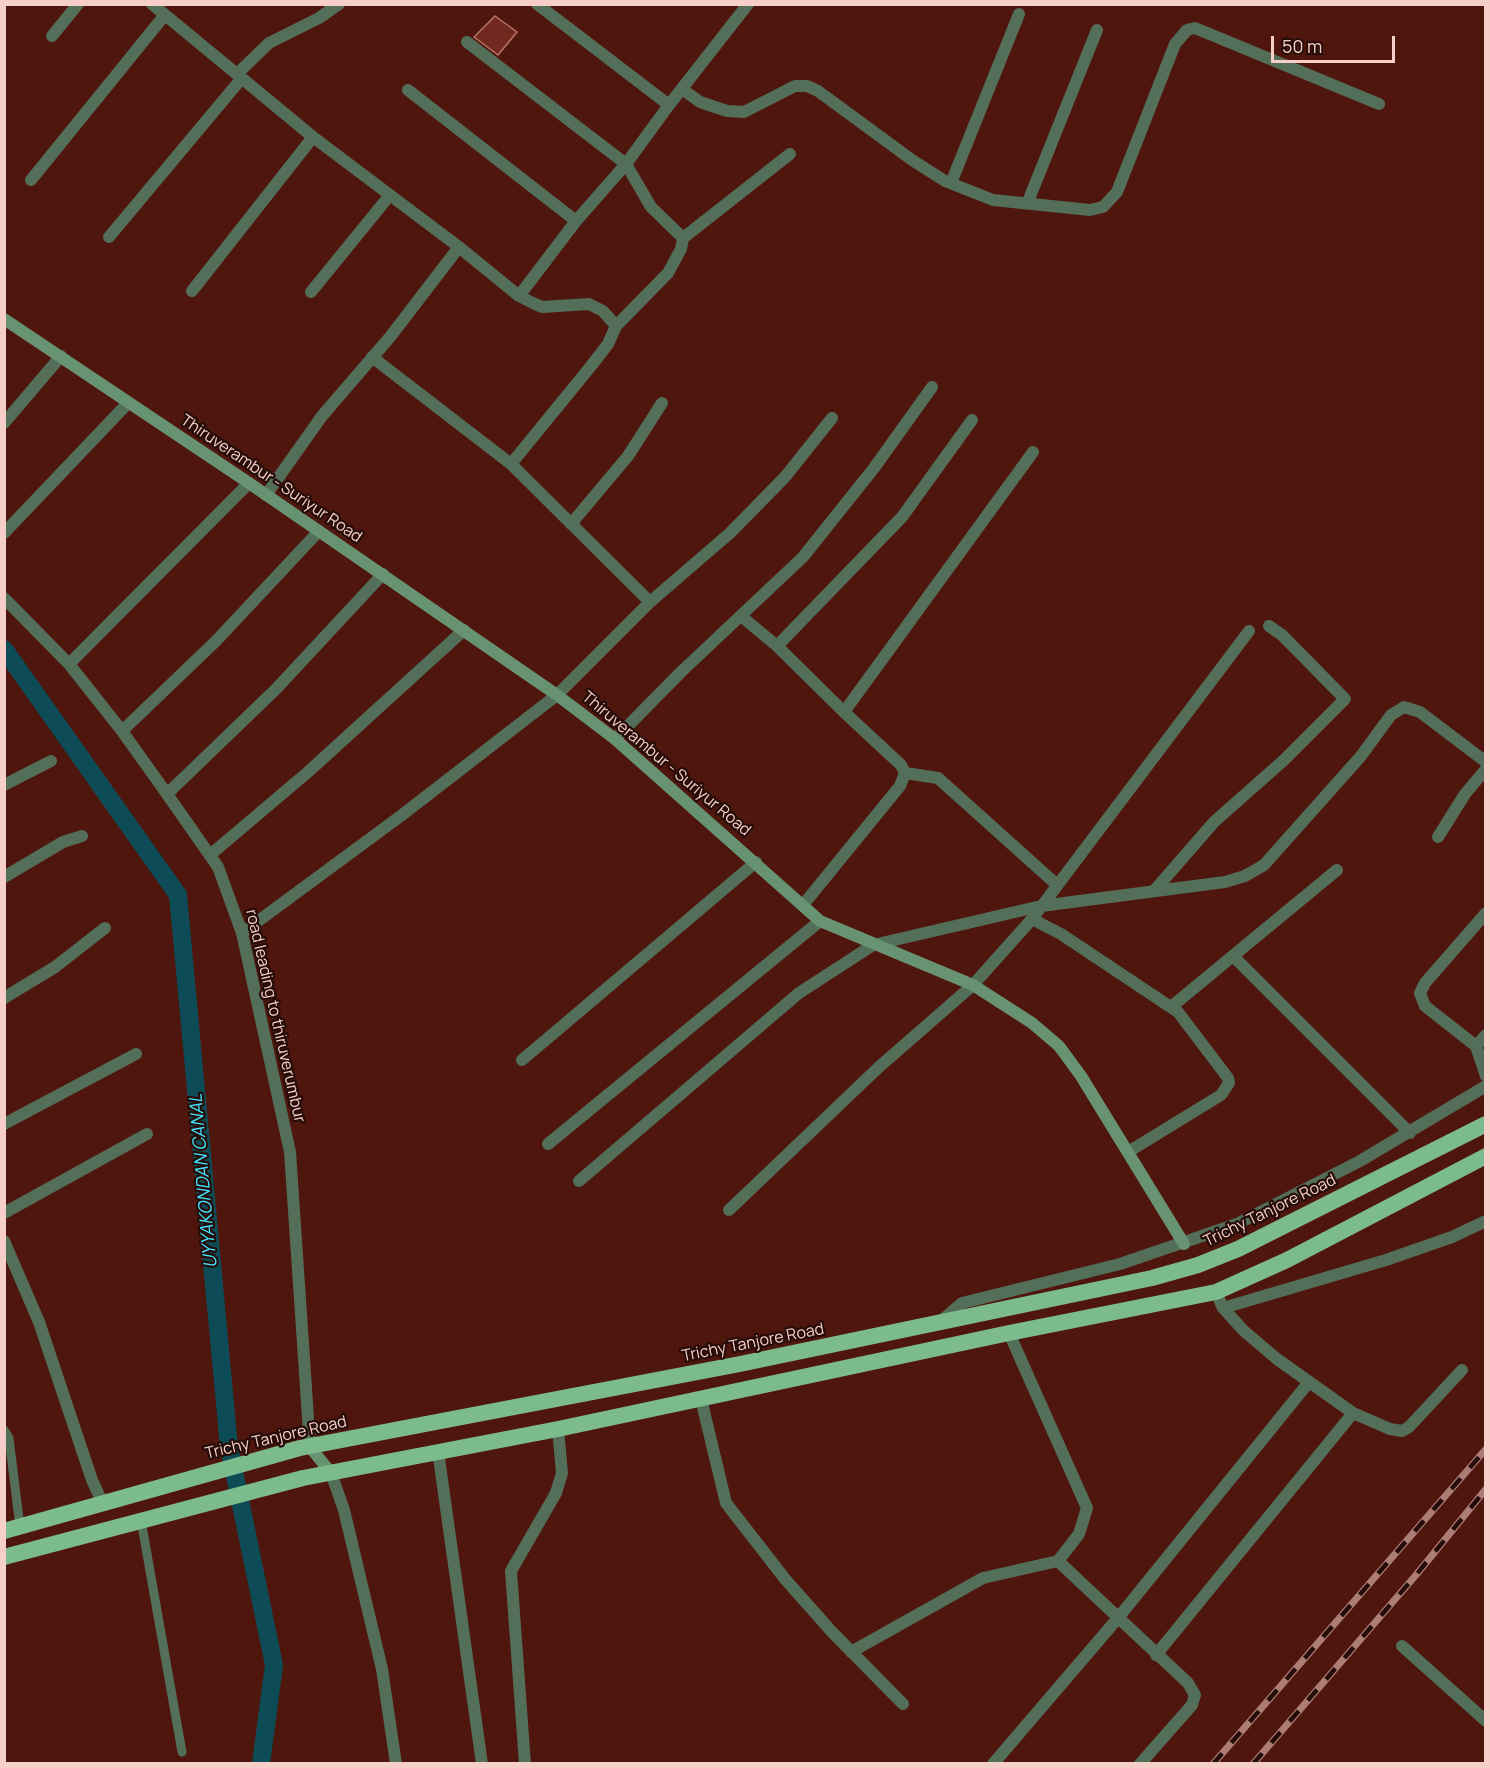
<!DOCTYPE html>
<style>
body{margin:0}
#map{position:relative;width:1490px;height:1768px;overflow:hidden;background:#4f160d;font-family:Manrope,sans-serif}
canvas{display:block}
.frame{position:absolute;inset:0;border:6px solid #f5cfc8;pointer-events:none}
.scale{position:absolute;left:1271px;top:36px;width:124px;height:27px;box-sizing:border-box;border:3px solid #f5cfc8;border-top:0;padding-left:8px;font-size:18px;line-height:21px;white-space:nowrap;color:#f5cfc8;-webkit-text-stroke:4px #250c08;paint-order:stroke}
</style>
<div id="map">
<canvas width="1490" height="1768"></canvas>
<div class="frame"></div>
<div class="scale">50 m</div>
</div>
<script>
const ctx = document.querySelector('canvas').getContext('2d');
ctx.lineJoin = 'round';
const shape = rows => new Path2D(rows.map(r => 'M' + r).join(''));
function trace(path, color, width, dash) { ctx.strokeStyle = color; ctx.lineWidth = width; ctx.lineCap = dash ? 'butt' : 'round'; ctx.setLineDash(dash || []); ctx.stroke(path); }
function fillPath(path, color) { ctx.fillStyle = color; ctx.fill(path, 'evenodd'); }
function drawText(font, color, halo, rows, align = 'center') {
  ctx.font = font + ' Manrope,sans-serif'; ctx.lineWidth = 4.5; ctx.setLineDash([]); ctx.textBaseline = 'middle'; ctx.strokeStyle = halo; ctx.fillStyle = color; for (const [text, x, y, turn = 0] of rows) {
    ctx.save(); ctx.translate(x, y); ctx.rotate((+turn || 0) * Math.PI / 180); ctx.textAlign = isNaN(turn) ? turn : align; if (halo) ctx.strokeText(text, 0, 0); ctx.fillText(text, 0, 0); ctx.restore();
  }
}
const canal = shape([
 [4,649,178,895,229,1447,274,1665,261,1764]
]);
const building = shape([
 [495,16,517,32,498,55,474,37,495,16]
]);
const service = shape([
 [4,1430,9,1438,20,1527],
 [141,1520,182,1752]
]);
const minor = shape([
 [152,4,313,137,459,247,390,337,322,416,266,495],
 [52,36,78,4],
 [467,42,626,164,651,207,683,238,681,249,668,273,616,326,608,344,591,366,511,464],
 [237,74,269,43,319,18,339,4],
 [682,89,700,102,727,111,744,112,795,86,807,86,818,91,912,160,945,181,993,200,1090,210,1103,207,1117,192,1175,44,1187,30,1195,28,1379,104],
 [408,90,576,221,626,164,669,105,537,4],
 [669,105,748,4],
 [31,180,164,16],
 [951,183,1019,14],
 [1027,204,1097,30],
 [109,237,242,78],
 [683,238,790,154],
 [459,247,519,296,533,303,542,307,589,304,603,311,616,326],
 [192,291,313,137],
 [311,292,390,195],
 [519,296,576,221],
 [4,423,61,356],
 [571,524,628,456,662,403],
 [4,533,128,403],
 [4,598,69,664,122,731,167,794,218,867,242,933,290,1152,310,1447],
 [650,602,730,533,785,477,832,418],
 [741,616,777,646,844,712],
 [777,646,902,517,972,420],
 [69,664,249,483],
 [122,731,216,641,319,531],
 [615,739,681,672,803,557,874,468,932,387],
 [905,773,938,778,1056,884],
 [4,785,51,761],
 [167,794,276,689,383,574],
 [1438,837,1465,794,1486,769],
 [210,855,308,772,464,630],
 [4,877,63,842,82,836],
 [1154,891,1214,822,1284,760,1345,699,1282,635,1269,626],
 [803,905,900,786,905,773,901,765,844,712,1033,452],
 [1032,919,1061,934,1178,1012,1228,1078,1229,1083,1221,1095,1128,1152],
 [242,933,402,815,557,695,650,602,511,464,372,357],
 [1234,957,1410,1133],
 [4,998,55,967,105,928],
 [1171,1007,1337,870],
 [1486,1035,1476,1046,1486,1076],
 [1476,1046,1425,1006,1420,993,1425,983,1486,913],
 [522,1060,756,862],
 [4,1124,136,1054],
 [548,1144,820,921],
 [579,1181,799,993,873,945,1041,906,1225,882,1245,876,1264,865,1361,756,1391,715,1404,707,1420,712,1486,762],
 [729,1210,879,1067,973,985,1032,919,1249,631],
 [4,1213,147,1134],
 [4,1241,39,1322,92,1480,103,1504],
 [1216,1292,1223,1308,1244,1331,1277,1359,1353,1413,1390,1429,1402,1431,1409,1427,1462,1370],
 [1223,1308,1386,1260,1452,1237,1486,1221],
 [941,1321,962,1303,1120,1264,1237,1224,1360,1161,1486,1086],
 [1009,1333,1087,1508,1079,1534,1058,1561,1188,1683,1195,1695,1192,1705,1140,1764],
 [701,1399,726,1503,785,1579,832,1632,903,1704],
 [438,1451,482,1764],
 [1402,1646,1486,1721],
 [851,1652,983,1578,1058,1561],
 [1156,1655,1353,1413],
 [525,1764,511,1571,556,1493,562,1473,558,1429],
 [993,1764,1118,1618,1309,1382]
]);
const tertiary = shape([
 [331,1473,344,1510,382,1669,396,1764]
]);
const secondary = shape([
 [4,319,249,483,557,695,615,739,820,921,973,985,1032,1023,1059,1046,1081,1076,1184,1244],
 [310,1447,331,1473]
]);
const trunk = shape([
 [4,1531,300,1448,740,1364,1152,1278,1198,1265,1238,1249,1486,1124],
 [4,1557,303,1478,558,1429,1009,1333,1216,1292,1287,1260,1486,1156]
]);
const rail = shape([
 [1213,1764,1486,1449],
 [1253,1764,1416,1575,1486,1489]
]);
const streetNames = [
 ["Thiruverambur - Suriyur Road",271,479,34],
 ["Thiruverambur - Suriyur Road",666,764,40],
 ["road leading to thiruverumbur",275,1016,77],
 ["Trichy Tanjore Road",1270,1211,-26],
 ["Trichy Tanjore Road",753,1343,-11],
 ["Trichy Tanjore Road",276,1438,-13]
];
const waterNames = [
 ["UYYAKONDAN CANAL",204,1181,-95]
];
trace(canal, '#0d4c56', 18);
fillPath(building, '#70291e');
trace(building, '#b87567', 1.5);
trace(service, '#536e59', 9);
trace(minor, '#536e59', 12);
trace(tertiary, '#536e59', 12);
trace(secondary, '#679372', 12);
trace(trunk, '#7cbc8c', 16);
trace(rail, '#ac7d75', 7);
trace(rail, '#250c08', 4.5, [14]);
drawText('16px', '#f5cfc8', '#250c08', streetNames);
drawText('italic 18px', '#43e4ff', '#250c08', waterNames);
</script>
